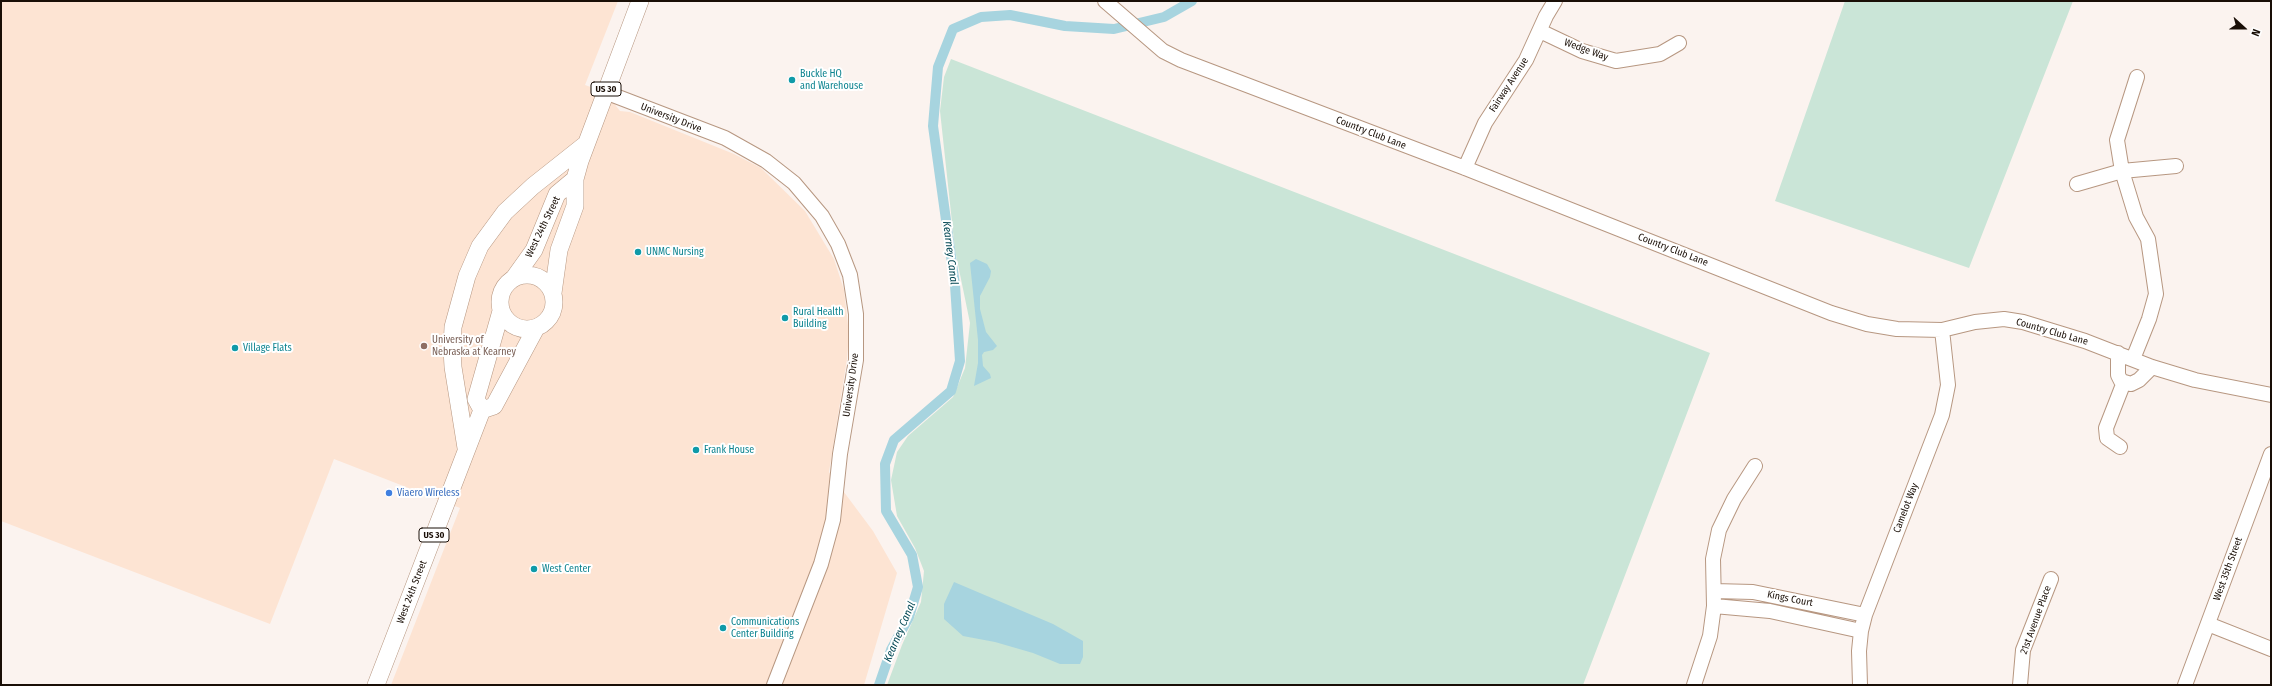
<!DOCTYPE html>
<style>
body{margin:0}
#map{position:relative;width:2272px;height:686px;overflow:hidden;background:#fbf3ef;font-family:"Fira Sans Condensed",sans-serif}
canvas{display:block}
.frame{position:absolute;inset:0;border:2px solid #190e06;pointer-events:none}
.north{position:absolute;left:2224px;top:8px;width:40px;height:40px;-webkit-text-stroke:3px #fff;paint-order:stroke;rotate:111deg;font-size:11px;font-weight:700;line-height:16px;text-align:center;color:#190e06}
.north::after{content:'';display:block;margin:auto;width:14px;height:18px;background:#190e06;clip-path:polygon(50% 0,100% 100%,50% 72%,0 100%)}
</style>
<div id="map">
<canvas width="2272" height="686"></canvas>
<div class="frame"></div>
<div class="north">N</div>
</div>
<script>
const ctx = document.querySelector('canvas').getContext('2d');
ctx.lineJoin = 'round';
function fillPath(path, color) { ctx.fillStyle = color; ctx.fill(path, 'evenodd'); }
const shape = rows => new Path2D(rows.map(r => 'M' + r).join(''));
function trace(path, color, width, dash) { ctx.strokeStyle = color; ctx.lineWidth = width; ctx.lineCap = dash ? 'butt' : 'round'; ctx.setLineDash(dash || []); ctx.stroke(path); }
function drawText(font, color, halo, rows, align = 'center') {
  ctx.font = font + ' "Fira Sans Condensed",sans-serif'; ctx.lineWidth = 4; ctx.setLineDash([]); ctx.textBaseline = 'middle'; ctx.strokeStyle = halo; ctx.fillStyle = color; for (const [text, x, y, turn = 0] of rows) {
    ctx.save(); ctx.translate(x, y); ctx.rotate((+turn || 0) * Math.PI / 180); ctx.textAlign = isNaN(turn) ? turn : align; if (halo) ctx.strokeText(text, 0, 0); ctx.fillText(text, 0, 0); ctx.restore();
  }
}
const built = shape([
 [1,1,618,1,585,85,605,92,620,111,630,112,734,154,761,168,805,211,834,259,844,290,849,334,847,359,829,472,873,531,897,573,864,685,391,685,460,508,334,459,270,624,1,521]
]);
const green = shape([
 [1845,1,2073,1,1969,268,1775,201],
 [951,59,1710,353,1583,685,887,685,902,645,921,602,924,571,915,548,897,516,891,480,897,452,908,436,953,397,965,368,970,323,955,250,940,111,944,77]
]);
const water = shape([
 [976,259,987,264,991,271,990,277,980,296,980,309,986,332,997,346,993,350,984,352,982,355,983,366,990,374,991,378,974,386,978,363,978,340,970,263],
 [954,582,1053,624,1083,641,1083,657,1080,664,1060,664,1033,653,995,642,963,636,944,619,944,604]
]);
const canal = shape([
 [879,685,891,650,909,617,918,587,912,555,886,511,885,464,894,440,951,391,960,361,955,285,933,126,938,67,953,29,981,17,1010,15,1065,26,1114,29,1164,17,1192,1]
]);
const minor = shape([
 [1105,1,1163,51,1181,60,1465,168,1831,313,1867,324,1897,329,1942,330,1975,322,2004,319,2023,322,2085,341,2152,367,2195,380,2271,395],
 [1540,31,1582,51,1616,61,1660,54,1679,43],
 [605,92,725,138,766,161,794,183,822,216,838,244,850,275,856,314,856,360,840,454,833,520,821,564,774,685],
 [1465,168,1485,123,1526,60,1546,16,1555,1],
 [2077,184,2122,171,2176,166],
 [2118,353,2118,375,2121,381,2131,384,2139,380,2152,367],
 [2133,359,2149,319,2156,294,2148,239,2136,217,2122,171,2117,140,2137,77],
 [2120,447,2107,438,2106,428,2124,382],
 [1714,591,1753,592,1865,615],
 [1714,606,1770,611,1861,631],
 [2208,624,2271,649],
 [1694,685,1710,636,1714,606,1713,559,1719,530,1734,499,1755,466],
 [1860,685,1859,651,1861,631,1865,615,1942,415,1948,385,1942,330],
 [2020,685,2023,650,2051,579],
 [2185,685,2271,454]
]);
const major = shape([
 '500 302a27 27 0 1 1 54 0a27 27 0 1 1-54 0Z',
 [514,278,534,250,557,194,575,179],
 [553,293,559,250,575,206,575,179,580,161,640,1],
 [482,410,494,406,536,328],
 [466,448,453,367,452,349,453,327,467,276,480,246,505,212,533,186,586,144],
 [376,685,482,410,476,399,501,311]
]);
const markers = [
 [792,80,4,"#0f9aa8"],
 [638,252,4,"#0f9aa8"],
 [785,318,4,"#0f9aa8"],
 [424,346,4,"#8d6e63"],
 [235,348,4,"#0f9aa8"],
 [696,450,4,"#0f9aa8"],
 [389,493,4,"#3f7fe0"],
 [534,569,4,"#0f9aa8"],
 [723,628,4,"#0f9aa8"]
];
const shields = [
 [606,89,30],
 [434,535,30]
];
const shieldNames = [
 ["US 30",606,89],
 ["US 30",434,535]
];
const streetNames = [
 ["Wedge Way",1586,50,20],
 ["Fairway Avenue",1509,85,-57],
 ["University Drive",671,118,21],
 ["Country Club Lane",1371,133,21],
 ["West 24th Street",543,227,-64],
 ["Country Club Lane",1673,250,21],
 ["Country Club Lane",2052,332,16],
 ["University Drive",851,385,-82],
 ["Camelot Way",1906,508,-69],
 ["West 35th Street",2228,569,-70],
 ["West 24th Street",412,592,-69],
 ["Kings Court",1790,599,11],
 ["21st Avenue Place",2036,620,-70]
];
const cultureNames = [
 ["Buckle HQ",800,74],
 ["and Warehouse",800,86],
 ["UNMC Nursing",646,252],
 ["Rural Health",793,312],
 ["Building",793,324],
 ["Village Flats",243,348],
 ["Frank House",704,450],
 ["West Center",542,569],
 ["Communications",731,622],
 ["Center Building",731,634]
];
const educationNames = [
 ["University of",432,340],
 ["Nebraska at Kearney",432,352]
];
const shopNames = [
 ["Viaero Wireless",397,493]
];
const waterNames = [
 ["Kearney Canal",950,253,83],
 ["Kearney Canal",900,632,-67]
];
fillPath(built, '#fde4d3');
fillPath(green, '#cae5d7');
fillPath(water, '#a7d4df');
trace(canal, '#a7d4df', 10);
trace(minor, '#b79781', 16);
trace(major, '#b79781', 18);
trace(minor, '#fff', 14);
trace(major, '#fff', 17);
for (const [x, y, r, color] of markers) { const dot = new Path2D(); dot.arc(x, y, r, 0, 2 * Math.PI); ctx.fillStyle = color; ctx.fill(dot); trace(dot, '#fff', 1.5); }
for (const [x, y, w] of shields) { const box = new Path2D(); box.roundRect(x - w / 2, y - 7, w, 14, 3); ctx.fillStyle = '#fff'; ctx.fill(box); trace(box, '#190e06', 1); }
drawText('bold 9px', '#190e06', null, shieldNames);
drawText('10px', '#190e06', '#fff', streetNames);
drawText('10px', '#0d838f', '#fff', cultureNames, 'left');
drawText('10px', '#785e54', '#fff', educationNames, 'left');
drawText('10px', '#366cbe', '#fff', shopNames, 'left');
drawText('italic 11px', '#024753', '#fff', waterNames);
</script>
